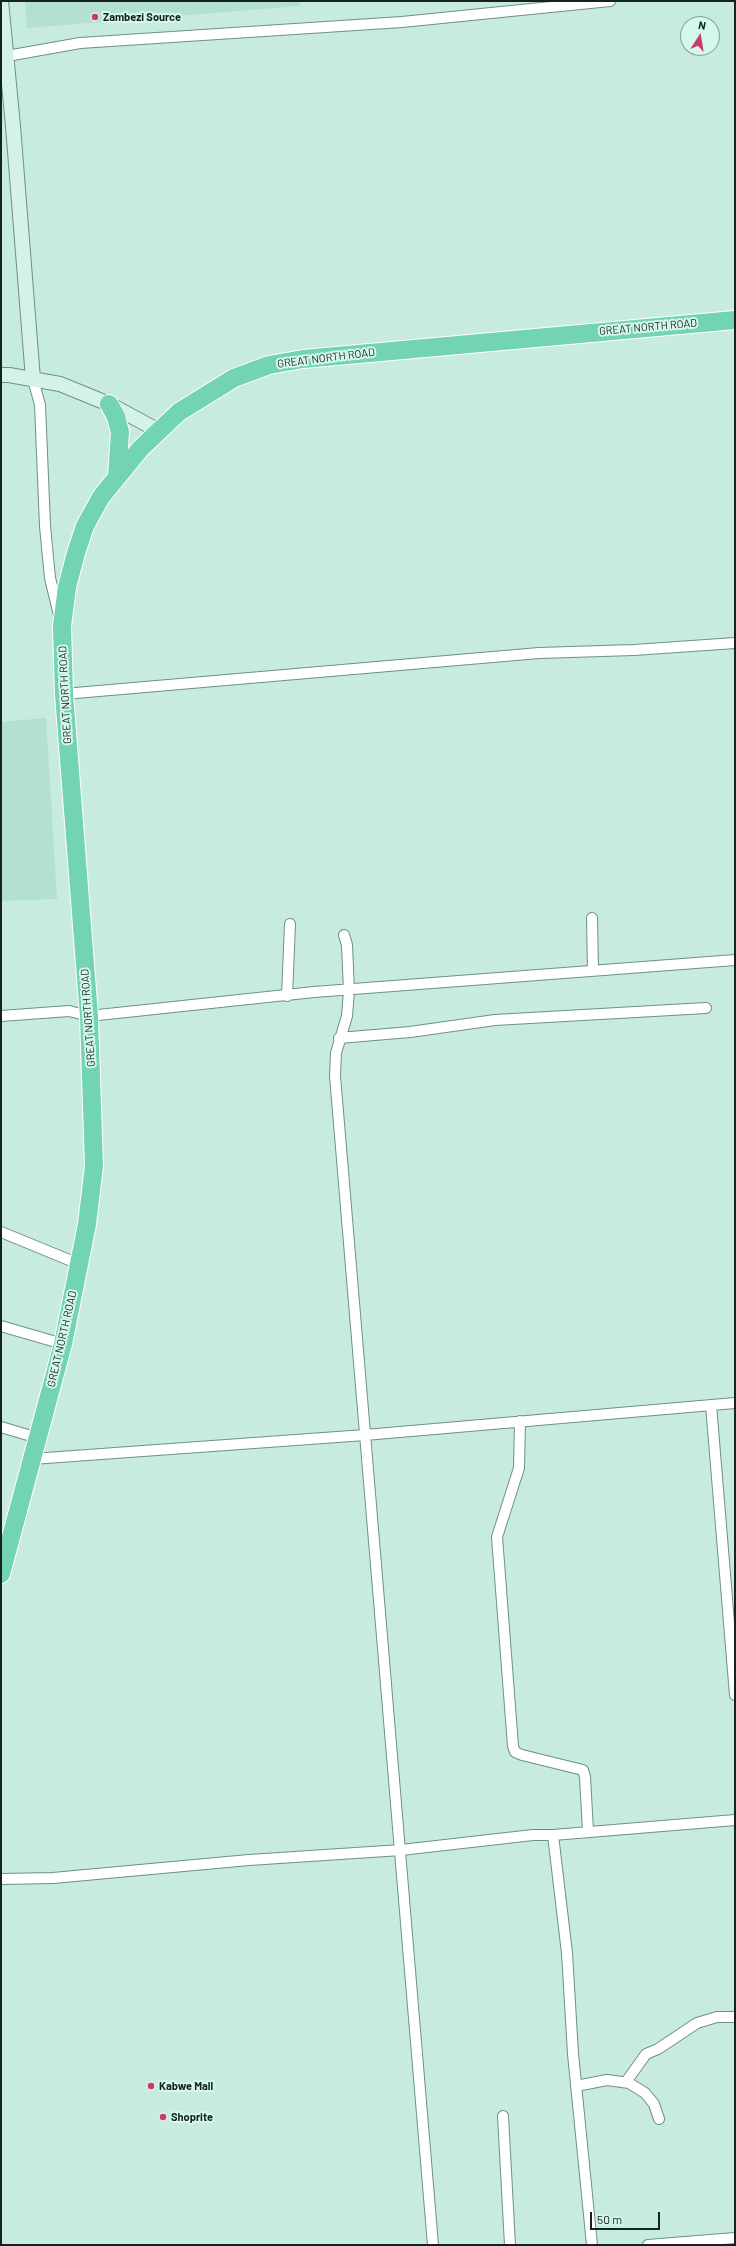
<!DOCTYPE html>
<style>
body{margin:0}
#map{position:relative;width:736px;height:2246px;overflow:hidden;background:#c7ebde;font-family:Barlow,sans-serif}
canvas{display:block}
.frame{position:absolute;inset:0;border:2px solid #15231e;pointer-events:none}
.north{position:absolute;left:680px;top:16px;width:40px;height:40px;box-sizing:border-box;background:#d4f8eb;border:1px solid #88a399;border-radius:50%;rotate:12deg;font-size:11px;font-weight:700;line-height:16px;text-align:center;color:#15231e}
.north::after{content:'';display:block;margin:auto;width:14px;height:18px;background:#ca3c67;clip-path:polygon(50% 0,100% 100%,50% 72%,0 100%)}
.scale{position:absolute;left:590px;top:2212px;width:70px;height:18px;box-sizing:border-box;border:2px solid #15231e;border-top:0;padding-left:5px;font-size:12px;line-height:14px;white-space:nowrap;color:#15231e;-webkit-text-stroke:3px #d4f8eb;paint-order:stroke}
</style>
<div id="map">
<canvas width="736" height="2246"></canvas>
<div class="frame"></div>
<div class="north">N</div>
<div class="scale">50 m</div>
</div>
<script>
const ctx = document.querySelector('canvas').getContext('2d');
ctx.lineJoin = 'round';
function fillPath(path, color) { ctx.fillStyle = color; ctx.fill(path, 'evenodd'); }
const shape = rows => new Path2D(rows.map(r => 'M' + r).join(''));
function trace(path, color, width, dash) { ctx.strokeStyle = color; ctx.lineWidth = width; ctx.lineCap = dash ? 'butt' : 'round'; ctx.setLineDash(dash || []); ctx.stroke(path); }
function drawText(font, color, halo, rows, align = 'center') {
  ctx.font = font + ' Barlow,sans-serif'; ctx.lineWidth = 4; ctx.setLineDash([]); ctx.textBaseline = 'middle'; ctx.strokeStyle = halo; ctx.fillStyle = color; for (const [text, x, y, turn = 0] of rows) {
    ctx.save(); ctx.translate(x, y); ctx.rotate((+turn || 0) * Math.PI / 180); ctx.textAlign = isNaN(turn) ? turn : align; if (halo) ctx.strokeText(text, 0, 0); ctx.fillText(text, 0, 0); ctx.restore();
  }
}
const built = shape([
 [25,1,300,1,300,6,27,28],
 [46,718,57,899,1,901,1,722]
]);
const street = shape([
 [7,56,80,43,402,22,610,1],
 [33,379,40,405,45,526,50,578,59,615],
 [64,694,539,653,634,650,735,643],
 [592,918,593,970],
 [344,935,347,945,349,991,347,1016,336,1053,335,1076,433,2245],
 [287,996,290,924],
 [1,1016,69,1011,89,1016,314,992,735,960],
 [339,1038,410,1032,495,1020,706,1008],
 [1,1232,79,1264],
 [1,1326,63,1344],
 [711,1405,735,1695],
 [520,1421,519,1468,497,1537,513,1746,515,1752,522,1755,583,1770,585,1777,588,1831],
 [1,1427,38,1438],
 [32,1459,365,1435,735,1403],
 [553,1835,735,1820],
 [1,1879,53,1878,249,1860,401,1850,533,1835,553,1835,567,1953,573,2054,592,2245],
 [626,2082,646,2054,658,2049,697,2023,717,2017,735,2017],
 [576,2086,607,2080,629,2083,645,2093,654,2104,659,2119],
 [503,2116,510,2245],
 [648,2245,735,2238]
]);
const secondary = shape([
 [1,1,13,126,33,379],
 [1,375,9,375,60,384,109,404,159,431]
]);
const highway = shape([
 [109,404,116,417,120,432,117,476],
 [1,1574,63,1344,87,1224,94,1166,89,1016,64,694,62,626,67,587,76,553,85,526,101,497,140,449,179,412,234,378,269,365,303,359,735,320]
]);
const markers = [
 [95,17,4,"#ca3c67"],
 [151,2086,4,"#ca3c67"],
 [163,2117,4,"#ca3c67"]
];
const poiNames = [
 ["Zambezi Source",103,17],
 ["Kabwe Mall",159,2086],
 ["Shoprite",171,2117]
];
const streetNames = [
 ["GREAT NORTH ROAD",648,327,-5],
 ["GREAT NORTH ROAD",326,358,-7],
 ["GREAT NORTH ROAD",65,695,-93],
 ["GREAT NORTH ROAD",88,1018,-94],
 ["GREAT NORTH ROAD",62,1339,-77]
];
fillPath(built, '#b4e0d1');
trace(street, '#6f9085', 12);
trace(secondary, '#6f9085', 16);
trace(highway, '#fff', 20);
trace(street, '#fff', 10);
trace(secondary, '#d5f2e9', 14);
trace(highway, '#73d3b5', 18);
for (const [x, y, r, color] of markers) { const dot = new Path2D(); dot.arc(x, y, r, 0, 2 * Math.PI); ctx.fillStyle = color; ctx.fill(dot); trace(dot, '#d4f8eb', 1.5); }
drawText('bold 11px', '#15231e', '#d4f8eb', poiNames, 'left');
drawText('11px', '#15231e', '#d4f8eb', streetNames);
</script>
